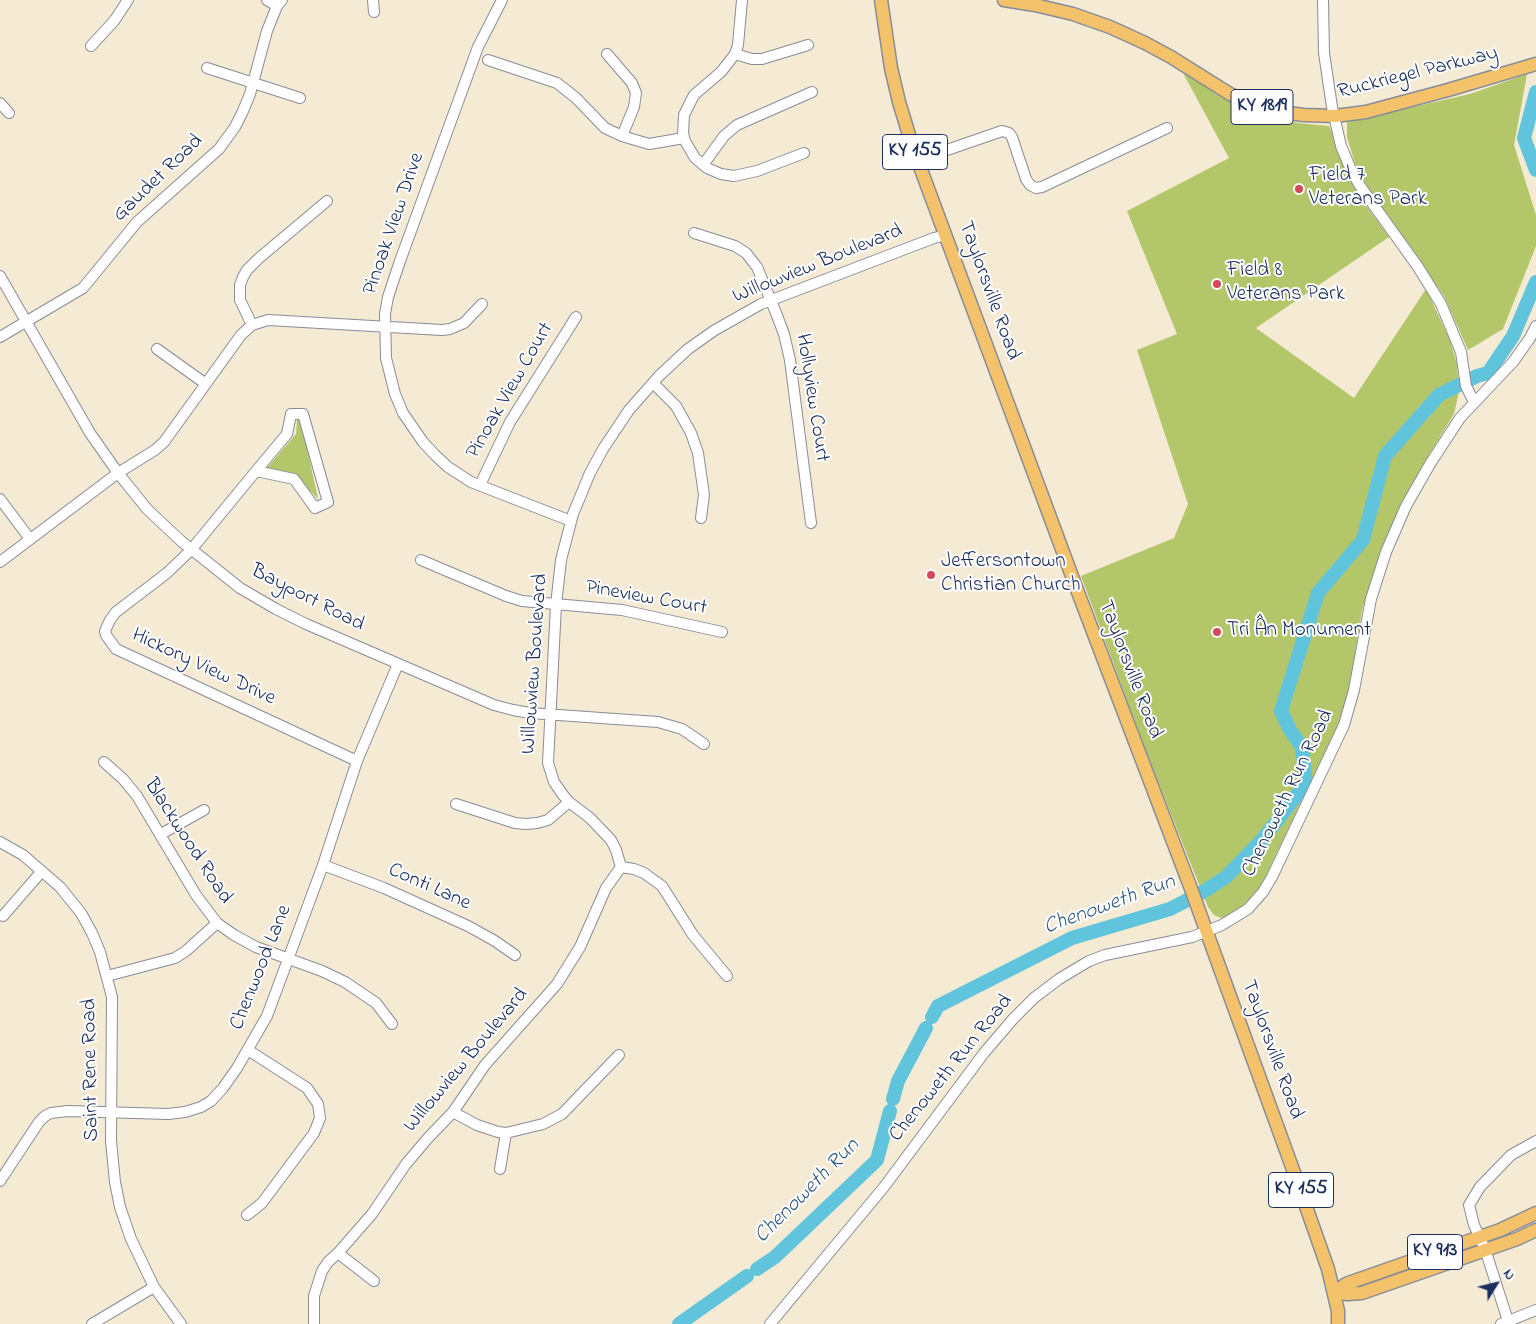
<!DOCTYPE html>
<meta charset="utf-8">
<style>
body{margin:0}
#map{position:relative;width:1536px;height:1324px;overflow:hidden;background:#f5ead4;font-family:"Indie Flower",sans-serif}
canvas{display:block}
.north{position:absolute;left:1471px;top:1259px;width:50px;height:50px;-webkit-text-stroke:4px #fff;paint-order:stroke;rotate:54deg;font-size:14px;font-weight:700;line-height:20px;text-align:center;color:#1b2f5e}
.north::after{content:'';display:block;margin:auto;width:18px;height:22px;background:#1b2f5e;clip-path:polygon(50% 0,100% 100%,50% 72%,0 100%)}
</style>
<div id="map">
<canvas width="1536" height="1324"></canvas>
<div class="north">N</div>
</div>
<script>
const ctx = document.querySelector('canvas').getContext('2d');
ctx.lineJoin = 'round';
function fillPath(path, color) { ctx.fillStyle = color; ctx.fill(path, 'evenodd'); }
const shape = rows => new Path2D(rows.map(r => 'M' + r).join(''));
function trace(path, color, width, dash) { ctx.strokeStyle = color; ctx.lineWidth = width; ctx.lineCap = dash ? 'butt' : 'round'; ctx.setLineDash(dash || []); ctx.stroke(path); }
function drawText(font, color, halo, rows, align = 'center') {
  ctx.font = font + ' "Indie Flower",sans-serif'; ctx.lineWidth = 4; ctx.setLineDash([]); ctx.textBaseline = 'middle'; ctx.strokeStyle = halo; ctx.fillStyle = color; for (const [text, x, y, turn = 0] of rows) {
    ctx.save(); ctx.translate(x, y); ctx.rotate((+turn || 0) * Math.PI / 180); ctx.textAlign = isNaN(turn) ? turn : align; if (halo) ctx.strokeText(text, 0, 0); ctx.fillText(text, 0, 0); ctx.restore();
  }
}
const green = shape([
 [1183,73,1239,106,1269,116,1298,123,1329,126,1360,197,1389,237,1256,328,1354,398,1426,289,1450,340,1457,364,1459,392,1454,414,1421,468,1384,545,1362,610,1350,686,1337,727,1261,886,1240,909,1227,917,1221,918,1214,915,1208,907,1149,759,1081,576,1174,538,1188,504,1137,350,1177,334,1127,211,1229,158],
 [1527,74,1514,145,1536,215,1536,246,1503,329,1468,350,1444,296,1372,195,1355,164,1347,137,1347,122,1470,94],
 [297,420,301,420,318,499,293,473,266,469,296,434]
]);
const river = shape([
 [1536,92,1524,138,1536,170],
 [932,1017,938,1006,1072,938,1170,909,1203,892,1226,877,1262,840,1306,783,1302,747,1290,730,1281,711,1318,593,1363,540,1385,456,1439,395,1477,376,1488,373,1513,336,1536,282],
 [893,1099,898,1081,926,1028],
 [757,1269,775,1257,877,1160,890,1111],
 [679,1324,747,1276]
]);
const minor = shape([
 [267,0,277,6],
 [373,0,374,12],
 [502,0,478,47,400,261,388,297,385,314,386,358,395,394,403,413,423,442,435,455,448,467,471,482,571,521],
 [742,0,738,45,735,54,721,72,694,95,684,115,683,133,685,141,695,158,707,168,721,174,734,176,757,171,804,153],
 [1323,0,1324,53,1332,107,1341,146,1351,170,1360,186,1418,267,1441,304,1461,352,1466,386,1474,402],
 [91,46,114,21,128,0],
 [607,54,632,83,636,93,634,107,622,136],
 [735,54,752,59,762,59,808,45],
 [488,60,557,83,576,98,605,128,622,136,649,144,684,138],
 [207,68,300,98],
 [0,103,9,113],
 [918,160,1002,131,1009,133,1012,137,1026,179,1030,185,1036,188,1042,187,1167,128],
 [703,165,724,136,737,125,812,92],
 [694,233,735,246,746,253,757,267,776,313,784,334,790,360,811,523],
 [0,276,90,433,118,473,147,509,181,541,240,588,276,609,306,624,494,705,513,710,530,713,658,722,682,729,704,744],
 [252,325,240,300,240,285,243,277,247,270,258,259,327,201],
 [0,337,83,288,137,222,219,149,235,127,243,111,250,94,267,31,277,6,282,0],
 [157,349,206,384],
 [653,383,676,406,691,433,698,453,704,495,701,518],
 [256,471,294,479,315,508,328,502,303,414,291,414,287,434,256,471,191,550,167,573,116,612,110,620,105,631,106,635,116,649,357,761],
 [480,485,510,422,576,317],
 [0,499,30,539],
 [421,560,506,596,522,601,622,610,722,632],
 [0,562,118,473,155,450,164,442,241,335,252,325,268,320,442,330,450,329,464,323,482,304],
 [104,762,123,779,137,796,196,895,217,923,234,935,256,947,322,971,345,982,376,1003,392,1024],
 [456,804,515,823,526,824,537,823,548,820,569,802],
 [161,834,204,810],
 [0,842,23,855,60,887,81,913,92,933,100,952,112,997,111,1141,115,1182,120,1207,131,1239,154,1287,181,1324],
 [323,865,384,888,468,926,495,941,515,955],
 [621,867,634,869,644,873,662,886,693,935,727,976],
 [3,916,42,871],
 [107,976,175,958,186,951,217,923],
 [453,1112,477,1125,498,1132,506,1133,543,1124,562,1114,619,1055],
 [500,1169,506,1133],
 [0,1181,39,1122,45,1116,51,1113,68,1111,168,1114,185,1112,201,1107,211,1101,223,1088,237,1068,267,1016,323,865,357,761,398,664],
 [247,1215,262,1203,314,1133,320,1118,318,1104,307,1088,248,1050],
 [338,1253,374,1281],
 [92,1324,154,1287],
 [314,1324,314,1296,322,1271,328,1262,338,1253,372,1214,406,1164,428,1138,453,1112,485,1065,557,984,580,947,606,888,621,867,616,850,611,840,590,818,569,802,563,795,554,782,548,763,556,605,561,560,573,514,590,473,603,449,629,410,659,376,688,349,715,330,761,304,934,238,946,235],
 [770,1324,884,1187,984,1053,1013,1019,1034,998,1059,979,1089,961,1105,955,1192,937,1222,925,1248,909,1263,892,1272,877,1344,725,1354,690,1371,599,1386,552,1406,506,1430,464,1460,418,1513,362,1530,338,1536,326],
 [1501,1324,1536,1310],
 [1509,1324,1485,1249,1474,1225,1469,1205,1480,1187,1511,1155,1536,1141]
]);
const major = shape([
 [881,0,891,68,899,102,913,148,1079,595,1190,886,1296,1178,1328,1269,1338,1311,1338,1324],
 [1004,0,1035,5,1073,14,1110,27,1145,43,1171,57,1230,94,1254,105,1280,112,1304,115,1335,116,1366,112,1448,90,1536,64],
 [1334,1293,1346,1284,1357,1280,1500,1230,1536,1213],
 [1334,1293,1348,1294,1362,1293,1517,1239,1536,1230]
]);
const markers = [
 [1299,189,5,"#d1495b"],
 [1217,284,5,"#d1495b"],
 [931,575,5,"#d1495b"],
 [1217,632,5,"#d1495b"]
];
const shields = [
 [1262,107,62],
 [915,152,65],
 [1301,1190,65],
 [1435,1252,55]
];
const shieldNames = [
 ["KY 1819",1262,107],
 ["KY 155",915,152],
 ["KY 155",1301,1190],
 ["KY 913",1435,1252]
];
const streetNames = [
 ["Ruckriegel Parkway",1418,74,-14],
 ["Gaudet Road",159,179,-44],
 ["Pinoak View Drive",395,224,-71],
 ["Willowview Boulevard",818,265,-22],
 ["Taylorsville Road",988,291,70],
 ["Pinoak View Court",511,391,-60],
 ["Hollyview Court",811,398,81],
 ["Bayport Road",307,599,27],
 ["Pineview Court",646,599,10],
 ["Willowview Boulevard",536,664,-86],
 ["Hickory View Drive",203,668,25],
 ["Taylorsville Road",1129,670,69],
 ["Chenoweth Run Road",1289,794,-64],
 ["Blackwood Road",187,842,57],
 ["Conti Lane",429,888,24],
 ["Chenwood Lane",262,968,-68],
 ["Taylorsville Road",1271,1050,70],
 ["Willowview Boulevard",467,1061,-50],
 ["Chenoweth Run Road",952,1069,-51],
 ["Saint Rene Road",92,1070,-91]
];
const poiNames = [
 ["Field 7",1309,177],
 ["Veterans Park",1309,201],
 ["Field 8",1227,272],
 ["Veterans Park",1227,296],
 ["Jeffersontown",941,563],
 ["Christian Church",941,587],
 ["Tri Ân Monument",1227,632]
];
const waterNames = [
 ["Chenoweth Run",1110,906,-20],
 ["Chenoweth Run",808,1192,-45]
];
fillPath(green, '#b3c66a');
trace(river, '#60c4dd', 14);
trace(minor, '#888c99', 12);
trace(major, '#888c99', 15);
trace(minor, '#fff', 10);
trace(major, '#f3c26a', 12);
for (const [x, y, r, color] of markers) { const dot = new Path2D(); dot.arc(x, y, r, 0, 2 * Math.PI); ctx.fillStyle = color; ctx.fill(dot); trace(dot, '#fff', 2); }
for (const [x, y, w] of shields) { const box = new Path2D(); box.roundRect(x - w / 2, y - 17.5, w, 35, 4); ctx.fillStyle = '#fff'; ctx.fill(box); trace(box, '#1b2f5e', 1); }
drawText('bold 20px', '#1b2f5e', null, shieldNames);
drawText('21px', '#1b2f5e', '#fff', streetNames);
drawText('21px', '#1b2f5e', '#fff', poiNames, 'left');
drawText('italic 22px', '#305c84', '#fff', waterNames);
</script>
